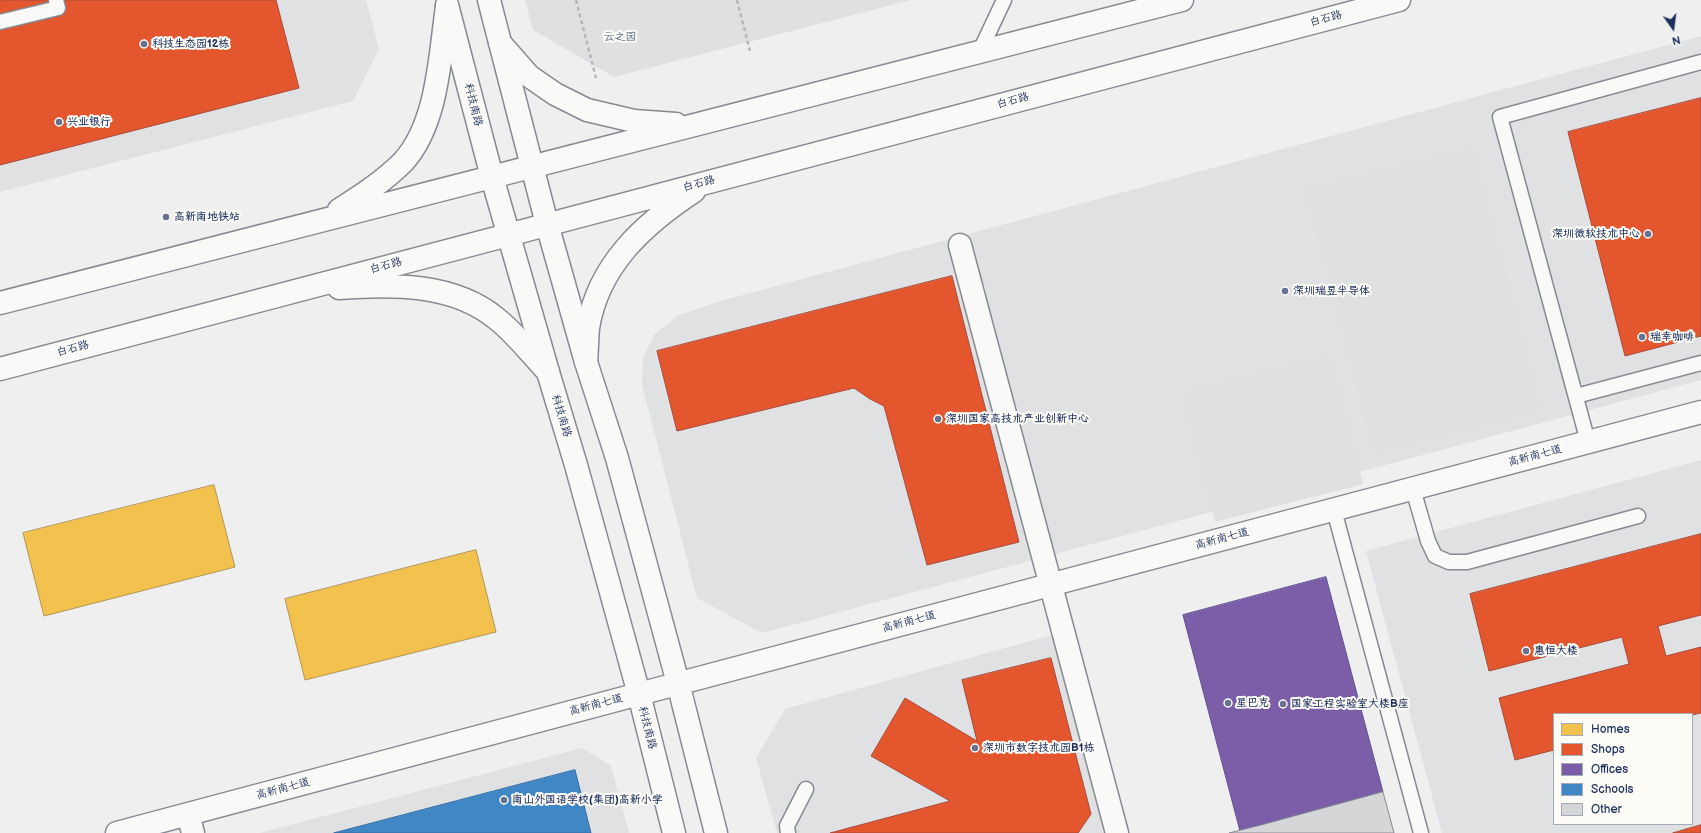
<!DOCTYPE html>
<meta charset="utf-8">
<style>
body{margin:0}
#map{position:relative;width:1701px;height:833px;overflow:hidden;background:#efefef;font-family:"Balsamiq Sans",sans-serif}
canvas{display:block}
.legend{position:absolute;left:1553px;top:713px;width:140px;height:112px;box-sizing:border-box;background:#fdfcf7;border:1px solid #a3aaba;margin:0;padding:5px 7px;list-style:none;font-size:12px;color:#1b2f5e}
.legend li{display:flex;align-items:center;gap:8px;height:20px}
.legend b{width:20px;border:1px solid #a3aaba}
.north{position:absolute;left:1653px;top:8px;width:40px;height:40px;-webkit-text-stroke:3px #fdfcf7;paint-order:stroke;rotate:166deg;font-size:11px;font-weight:700;line-height:16px;text-align:center;color:#1b2f5e}
.north::after{content:'';display:block;margin:auto;width:14px;height:18px;background:#1b2f5e;clip-path:polygon(50% 0,100% 100%,50% 72%,0 100%)}
</style>
<div id="map">
<canvas width="1701" height="833"></canvas>
<ul class="legend">
<li><b style="height:11px;background:#f2c14e"></b>Homes</li>
<li><b style="height:11px;background:#e4572e"></b>Shops</li>
<li><b style="height:11px;background:#7b5ea7"></b>Offices</li>
<li><b style="height:11px;background:#3f88c5"></b>Schools</li>
<li><b style="height:11px;background:#d5d6d8"></b>Other</li>
</ul>
<div class="north">N</div>
</div>
<script>
const g = document.querySelector('canvas').getContext('2d');
g.lineJoin = 'round';
function fillPath(path, color) { g.fillStyle = color; g.fill(path, 'evenodd'); }
function stroke(path, color, width, dash) { g.strokeStyle = color; g.lineWidth = width; g.lineCap = dash ? 'butt' : 'round'; g.setLineDash(dash || []); g.stroke(path); }
function write(font, color, halo, rows, align = 'center') {
  g.font = font + ' "Balsamiq Sans","LXGW WenKai TC",sans-serif'; g.lineWidth = 4; g.setLineDash([]); g.textBaseline = 'middle'; g.strokeStyle = halo; g.fillStyle = color; for (const [text, x, y, turn = 0] of rows) {
    g.save(); g.translate(x, y); g.rotate((+turn || 0) * Math.PI / 180); g.textAlign = isNaN(turn) ? turn : align; if (halo) g.strokeText(text, 0, 0); g.fillText(text, 0, 0); g.restore();
  }
}
fillPath(new Path2D(`
 M0 0H366L379 49 353 101 0 192Z
 M1701 36V380L762 633 697 598 642 385 643 358 654 335 677 316 717 302Z
 M1701 460V833H1442L1366 551ZM1554 714H1692V824H1554Z
 M1063 632 1117 833H777L756 758 785 709Z
 M582 748 611 766 629 833H260Z`), '#dfe1e2');
fillPath(new Path2D(`
 M525 0H911L614 77 533 30Z
 M1472 147 1541 410 1375 453 1306 190Z
 M1330 355 1363 484 1215 522 1182 393Z`), '#dee0e2');
const homes = new Path2D(`
 M214 485 235 567 44 616 23 533Z
 M476 550 496 632 305 680 285 599Z`);
fillPath(homes, '#f2c14e');
stroke(homes, '#b29553', 1);
const shops = new Path2D(`
 M0 0H276L299 88 0 165Z
 M1701 98V336L1625 356 1568 132Z
 M952 276 1019 542 927 565 884 406 870 399 854 388 677 431 657 351Z
 M1701 534V615L1658 626 1666 656 1701 647V713L1692 715 1554 714V750L1515 760 1499 698 1629 664 1622 637 1489 671 1470 594Z
 M1051 658 1091 814 1078 833H830L950 801 871 756 905 698 977 741 962 680Z
 M1701 825V833H1673Z`);
fillPath(shops, '#e4572e');
stroke(shops, '#a84b3c', 1);
const offices = new Path2D(`
 M1326 577 1383 792 1240 831 1183 615Z`);
fillPath(offices, '#7b5ea7');
stroke(offices, '#5e5091', 1);
const schools = new Path2D(`
 M575 770 591 833H334Z`);
fillPath(schools, '#3f88c5');
stroke(schools, '#346da6', 1);
const building = new Path2D(`
 M1383 792 1394 833H1229L1261 825Z`);
fillPath(building, '#d5d6d8');
stroke(building, '#868a93', 1);
const service = new Path2D(`
 M0 22 58 8 56 0
 M979 53 1004 0
 M1576 396 1701 363
 M1588 442 1500 117 1701 62
 M1413 489 1428 541 1435 556 1449 562H1467L1638 516
 M1334 510 1421 833
 M788 833 787 826 806 789`);
const minor = new Path2D(`
 M960 245 1117 833
 M188 814 193 833
 M117 833 639 694`);
const secondary = new Path2D(`
 M489 0 547 224 586 362 617 458 678 683 716 833
 M447 5 492 177 548 372 576 465 639 694 674 833
 M639 694 1701 412`);
const primary = new Path2D(`
 M500 43 529 76 555 94 587 110 634 121 676 124
 M339 210C361 196 384 181 403 162 438 124 440 55 447 6
 M339 288C392 284 454 283 497 319 515 333 532 355 548 372
 M0 303 1182 0
 M586 362C587 351 587 339 588 328 598 265 644 224 694 191
 M0 369 1399 0`);
stroke(service, '#868a93', 17);
stroke(minor, '#868a93', 25);
stroke(secondary, '#868a93', 25);
stroke(primary, '#868a93', 25);
stroke(new Path2D(`
 M576 0 596 78
 M737 0 750 51`), '#b4b7bc', 2.5, [4, 3]);
stroke(service, '#f9f9f8', 14);
stroke(minor, '#f9f9f8', 22);
stroke(secondary, '#f9f9f8', 22);
stroke(primary, '#f9f9f8', 22);
for (const [x, y, r, color] of [
 [144,44,4,"#657291"],
 [59,122,4,"#657291"],
 [166,217,4,"#657291"],
 [1648,234,4,"#657291"],
 [1285,291,4,"#657291"],
 [1642,337,4,"#657291"],
 [938,419,4,"#657291"],
 [1526,651,4,"#657291"],
 [1228,703,4,"#657291"],
 [1283,704,4,"#657291"],
 [975,748,4,"#657291"],
 [504,800,4,"#657291"]
]) { const dot = new Path2D(); dot.arc(x, y, r, 0, 2 * Math.PI); g.fillStyle = color; g.fill(dot); stroke(dot, '#fdfcf7', 1.5); }
write('11px', '#1b2f5e', '#fdfcf7', [
 ["白石路",1326,19,-15],
 ["白石路",1013,101,-15],
 ["科技南路",473,105,76],
 ["白石路",699,184,-15],
 ["白石路",386,266,-15],
 ["白石路",73,349,-15],
 ["科技南路",561,416,73],
 ["高新南七道",1535,456,-15],
 ["高新南七道",1222,539,-15],
 ["高新南七道",909,622,-15],
 ["高新南七道",596,705,-15],
 ["科技南路",647,728,76],
 ["高新南七道",283,789,-15]
]);
write('11px', '#48587c', '#fdfcf7', [
 ["云之园",620,37]
]);
write('bold 11px', '#1b2f5e', '#fdfcf7', [
 ["科技生态园12栋",152,44],
 ["兴业银行",67,122],
 ["高新南地铁站",174,217],
 ["深圳微软技术中心",1640,234,"right"],
 ["深圳瑞昱半导体",1293,291],
 ["瑞幸咖啡",1650,337],
 ["深圳国家高技术产业创新中心",946,419],
 ["惠恒大楼",1534,651],
 ["星巴克",1236,703],
 ["国家工程实验室大楼B座",1291,704],
 ["深圳市数字技术园B1栋",983,748],
 ["南山外国语学校(集团)高新小学",512,800]
], 'left');
</script>
